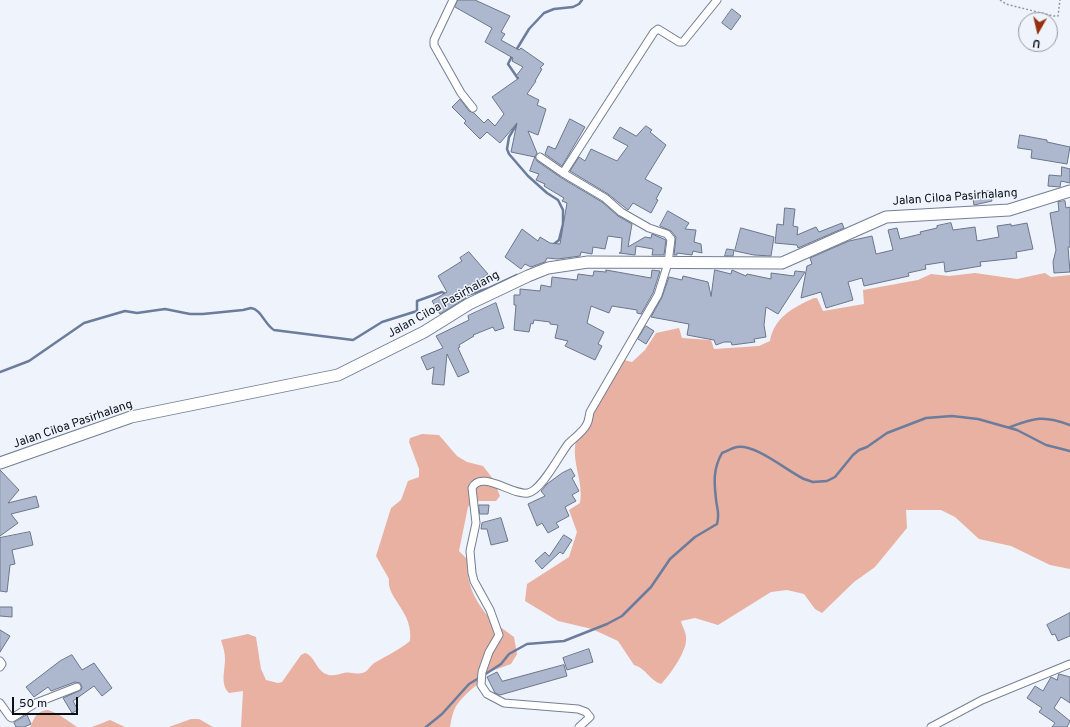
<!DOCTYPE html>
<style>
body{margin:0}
#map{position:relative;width:1070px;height:727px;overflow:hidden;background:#eef3fc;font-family:Overpass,sans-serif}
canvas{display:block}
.north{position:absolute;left:1018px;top:12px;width:40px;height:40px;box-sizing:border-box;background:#eef3fc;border:1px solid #9398a0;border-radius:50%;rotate:188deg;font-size:11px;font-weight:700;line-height:16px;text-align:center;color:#0b0f16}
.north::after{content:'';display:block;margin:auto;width:14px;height:18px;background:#983010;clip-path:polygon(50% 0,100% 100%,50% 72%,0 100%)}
.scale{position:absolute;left:12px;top:697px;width:66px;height:18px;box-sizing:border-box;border:2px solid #0b0f16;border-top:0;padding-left:5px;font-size:12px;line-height:14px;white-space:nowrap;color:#0b0f16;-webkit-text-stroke:3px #eef3fc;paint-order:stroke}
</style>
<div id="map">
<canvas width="1070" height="727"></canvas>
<div class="north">U</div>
<div class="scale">50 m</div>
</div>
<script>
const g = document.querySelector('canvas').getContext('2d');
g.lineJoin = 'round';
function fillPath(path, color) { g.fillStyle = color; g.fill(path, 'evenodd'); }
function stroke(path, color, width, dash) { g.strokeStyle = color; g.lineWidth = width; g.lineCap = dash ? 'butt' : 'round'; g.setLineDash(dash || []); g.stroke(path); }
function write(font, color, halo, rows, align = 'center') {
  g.font = font + ' Overpass,sans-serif'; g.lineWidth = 3; g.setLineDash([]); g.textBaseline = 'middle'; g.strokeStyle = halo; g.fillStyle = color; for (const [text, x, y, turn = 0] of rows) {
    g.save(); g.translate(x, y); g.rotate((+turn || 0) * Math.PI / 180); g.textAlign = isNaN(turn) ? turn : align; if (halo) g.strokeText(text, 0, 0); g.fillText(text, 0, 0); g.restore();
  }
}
fillPath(new Path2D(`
 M975 273 1017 279 1045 273 1051 277 1070 275V569L1050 565 1011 546 979 539 955 517 941 510H906L907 528 875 567 854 582 822 613 815 609 804 594 787 590 771 592 718 625 695 618 681 621C682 626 686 632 686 637 688 650 670 675 661 684 649 680 646 668 634 665L618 641 592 629 558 621 525 601 527 584 569 557 577 532 569 510 580 503C584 482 571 462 576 441L624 360 632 362 645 350 656 333 679 328 682 338 711 340 714 349 759 346 770 341C774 317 794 307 814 298H817L823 311 864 304 863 290 918 280 931 274 949 276Z
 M422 434 439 435 457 456 467 462 483 466 493 479 500 496 496 501H474L468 507 459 551 468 560C464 584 480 612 499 626 504 630 509 633 514 637L517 654 511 664 486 673 484 680C476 684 459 700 455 708 452 714 451 721 450 727H241L243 691 229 693C220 684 225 671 225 659 225 653 223 646 221 640L248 634 256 637 261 669 266 680 278 683 282 682 301 655 305 653C315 656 316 670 326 674 332 677 338 674 344 673 351 671 356 676 365 672 369 670 371 664 376 662 388 655 399 650 410 641 414 612 386 598 389 579L376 556 391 508 401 500 408 481 419 477V469L409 442 410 438Z
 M48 710 58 714 77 727H30C35 717 36 711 48 710Z
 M191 719H199L213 727H169Z
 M110 720 125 727H92Z`), '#e8b1a2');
stroke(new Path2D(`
 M515 52 529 29 544 13 554 9 573 7 579 4 582 0
 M512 56 508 64 519 80
 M518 122 509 137 507 149 509 154 528 176 547 193 558 200 563 210V224L559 240 554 244V246
 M468 295 489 288 517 275
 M0 372 29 361 84 323 125 311 137 313 165 309 190 314H203L243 310 251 308C261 309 265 325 274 330L353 340 382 322 417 311V301L442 292 446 294
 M1010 427C1035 418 1043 415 1070 425
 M484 675 501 664 509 654 527 644 564 641 607 624 622 616 651 587 670 559 695 537 717 524C720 513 717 510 716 499 714 482 713 469 722 453 727 451 732 448 737 447 756 444 787 471 804 479L813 482 827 481 835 477 853 455 859 450 867 447 887 433 926 418 952 416 978 419 1017 430 1046 445 1070 451
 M426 727 442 714 469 684 479 678`), '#6b7c9c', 2.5);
const building = new Path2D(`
 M458 0H475L510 16 501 32 505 34 501 40 519 50 521 48 544 64 540 68 542 69 535 81H536L527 94 539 100 537 105 546 109 538 135 528 131 537 153 535 157 511 152 517 123 500 143 487 132 480 139 464 123 466 121 452 107 460 99 469 111 474 113 484 123 488 119 495 126 504 114 492 97 519 78 516 76 523 67 512 61 513 58 485 42 492 28 455 7Z
 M732 9 741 16 731 30 722 23Z
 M570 119 585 127 562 166 545 154 548 146 555 149Z
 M646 126 652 130 650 132 666 145 645 179 662 188 656 199 658 200 651 213 633 203 628 210 608 194 570 171 579 157 585 161 591 149 617 161 628 146 613 138 620 127 636 136Z
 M1020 135 1047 140V142L1070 147 1067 164 1031 158 1032 150 1018 148Z
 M535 157 537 161 560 177 602 202 618 216 632 224 628 247 645 237 651 238 652 234 666 240 664 255H652L653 249 636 246 635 255 619 253 621 252 622 238 608 236 605 249 593 247 592 254 581 252 580 256 558 259 547 258 545 262 531 267 525 264 521 269 505 257 522 229 538 241 540 237 550 243 560 244 567 203 562 201 564 198 544 186 545 184 536 180 539 174 530 171Z
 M1062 167 1070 169V183L1061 181 1060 187 1048 186 1049 175 1061 176Z
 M990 191 992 201 974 205 972 194Z
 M1065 201 1066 208 1070 207V247H1068L1070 272 1054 273 1053 262 1056 250 1050 213 1059 211 1058 202Z
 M785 208 795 209 793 226 798 227 797 235 816 227 819 232 842 223 844 228 798 248 797 245 775 243 777 224 783 225Z
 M668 211 689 223 685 229 696 230 694 242 701 244 702 253 693 251 692 255 677 253V255H674L676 237 671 231 660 226Z
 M951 223 953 230 975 227 977 241 999 237 997 226 1011 224V226L1027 223 1033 249 1016 252 1017 258 980 262 981 266 945 272 944 262 925 265 926 269 908 273 909 276 864 286 862 278 848 282 853 300 826 308 821 292 801 298 807 266 812 264 810 258 849 241 872 236 876 254 893 250 888 230 897 228 900 239 921 234 920 232 937 228V226Z
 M741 228 774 237 771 256 754 255 735 251Z
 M727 249 734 250 733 256H725Z
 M469 252 488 274 462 292 466 298 440 314 432 301 447 292 438 276 462 261 460 258Z
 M606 270 651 278 652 270 660 271 653 293 641 314 637 313V310L612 306 609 313 591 306 587 323 604 332 598 344 602 346 595 360 565 346 568 341 555 338 558 325 550 324V322L534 320 533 324 531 323 529 332 514 330 516 305H514V295H520V289L540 291 541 285 551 287 552 277 577 280 578 274 593 276 594 271 606 272Z
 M715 270 731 274 732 270 746 276 747 274 771 279V273L794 276 795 271 805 272 778 314 766 307 764 325 766 337 754 339 755 342 732 345 731 342H724L716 345 714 340 687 335 689 324 651 317 662 297 669 277 682 280 683 276 708 282 711 296Z
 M496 303 504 328 495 331 493 327 473 335 474 336 459 345 460 347 458 348 469 372 458 377 447 354 444 385 432 384 434 367 427 370 421 357 443 348 436 336 469 320 468 316Z
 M646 326 654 331 646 344 638 339Z
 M571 469 575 476 572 478 579 491 572 495 576 501 565 507 569 516 556 523 559 527 548 533 542 523 537 526 528 504 545 496 541 491 547 484 562 473Z
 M0 470 19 490 8 503 36 496 39 507 11 514 18 523 0 536Z
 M479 505H489L488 514H480Z
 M501 518 508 541 491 545 487 529H481L482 523Z
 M30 532 33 545 12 550 15 564 10 565 7 592 0 591V538Z
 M564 535 572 540 563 554 560 552 542 569 535 561 545 552 549 556Z
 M0 607H12V617L0 616Z
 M1070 613V636L1058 641 1055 634 1052 635 1047 625Z
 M0 630 10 636 0 652Z
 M589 649 593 662 567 670 563 658Z
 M72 655 82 670 94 663 112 688 102 696 94 686 73 701 78 710 72 713 63 698 81 690 82 687 80 683 75 682 51 691 48 687 34 697 26 687 60 661Z
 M564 665 567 676 500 695 495 693 487 677 497 672 502 681Z
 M1059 674 1070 677V703L1061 697 1054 708 1070 721 1067 727H1052L1055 723 1039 712 1042 708 1027 698 1035 686 1043 691 1051 677 1057 680Z
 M27 715 31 724 24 727H16L14 723Z`);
fillPath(building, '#adb8cf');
stroke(building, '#6b768b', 1);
const street = new Path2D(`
 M453 0 434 40V45L461 93 473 108
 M540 157 563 173 605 198 621 212 649 228 667 234 671 239 668 263 658 295 590 412C589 416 589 420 587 424 583 432 574 438 568 444 559 456 541 491 528 493 513 496 481 469 472 488L476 523 470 551 472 573 474 581 490 610 499 635 489 652 482 672 481 685 487 694 504 703 578 709 586 712 590 717 579 727
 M563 173 654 32 658 29 679 42H683L717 0
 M0 661 2 664 0 667
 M0 703 10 717 12 718 36 703 77 687
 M931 727 982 700 1070 664`);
const primary = new Path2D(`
 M0 463 131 417 338 375 424 332 469 304 528 276 548 268 588 262 782 263 886 217 1009 210 1070 191`);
stroke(street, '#747f94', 9);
stroke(primary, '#747f94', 13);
stroke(new Path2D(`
 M1000 0 1006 4 1053 16H1058L1060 0`), '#92979f', 1.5, [2, 2]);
stroke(street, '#fff', 7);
stroke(primary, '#fff', 11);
write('12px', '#0b0f16', '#eef3fc', [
 ["Jalan Ciloa Pasirhalang",955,198,-4],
 ["Jalan Ciloa Pasirhalang",444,305,-29],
 ["Jalan Ciloa Pasirhalang",73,425,-19]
]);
</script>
